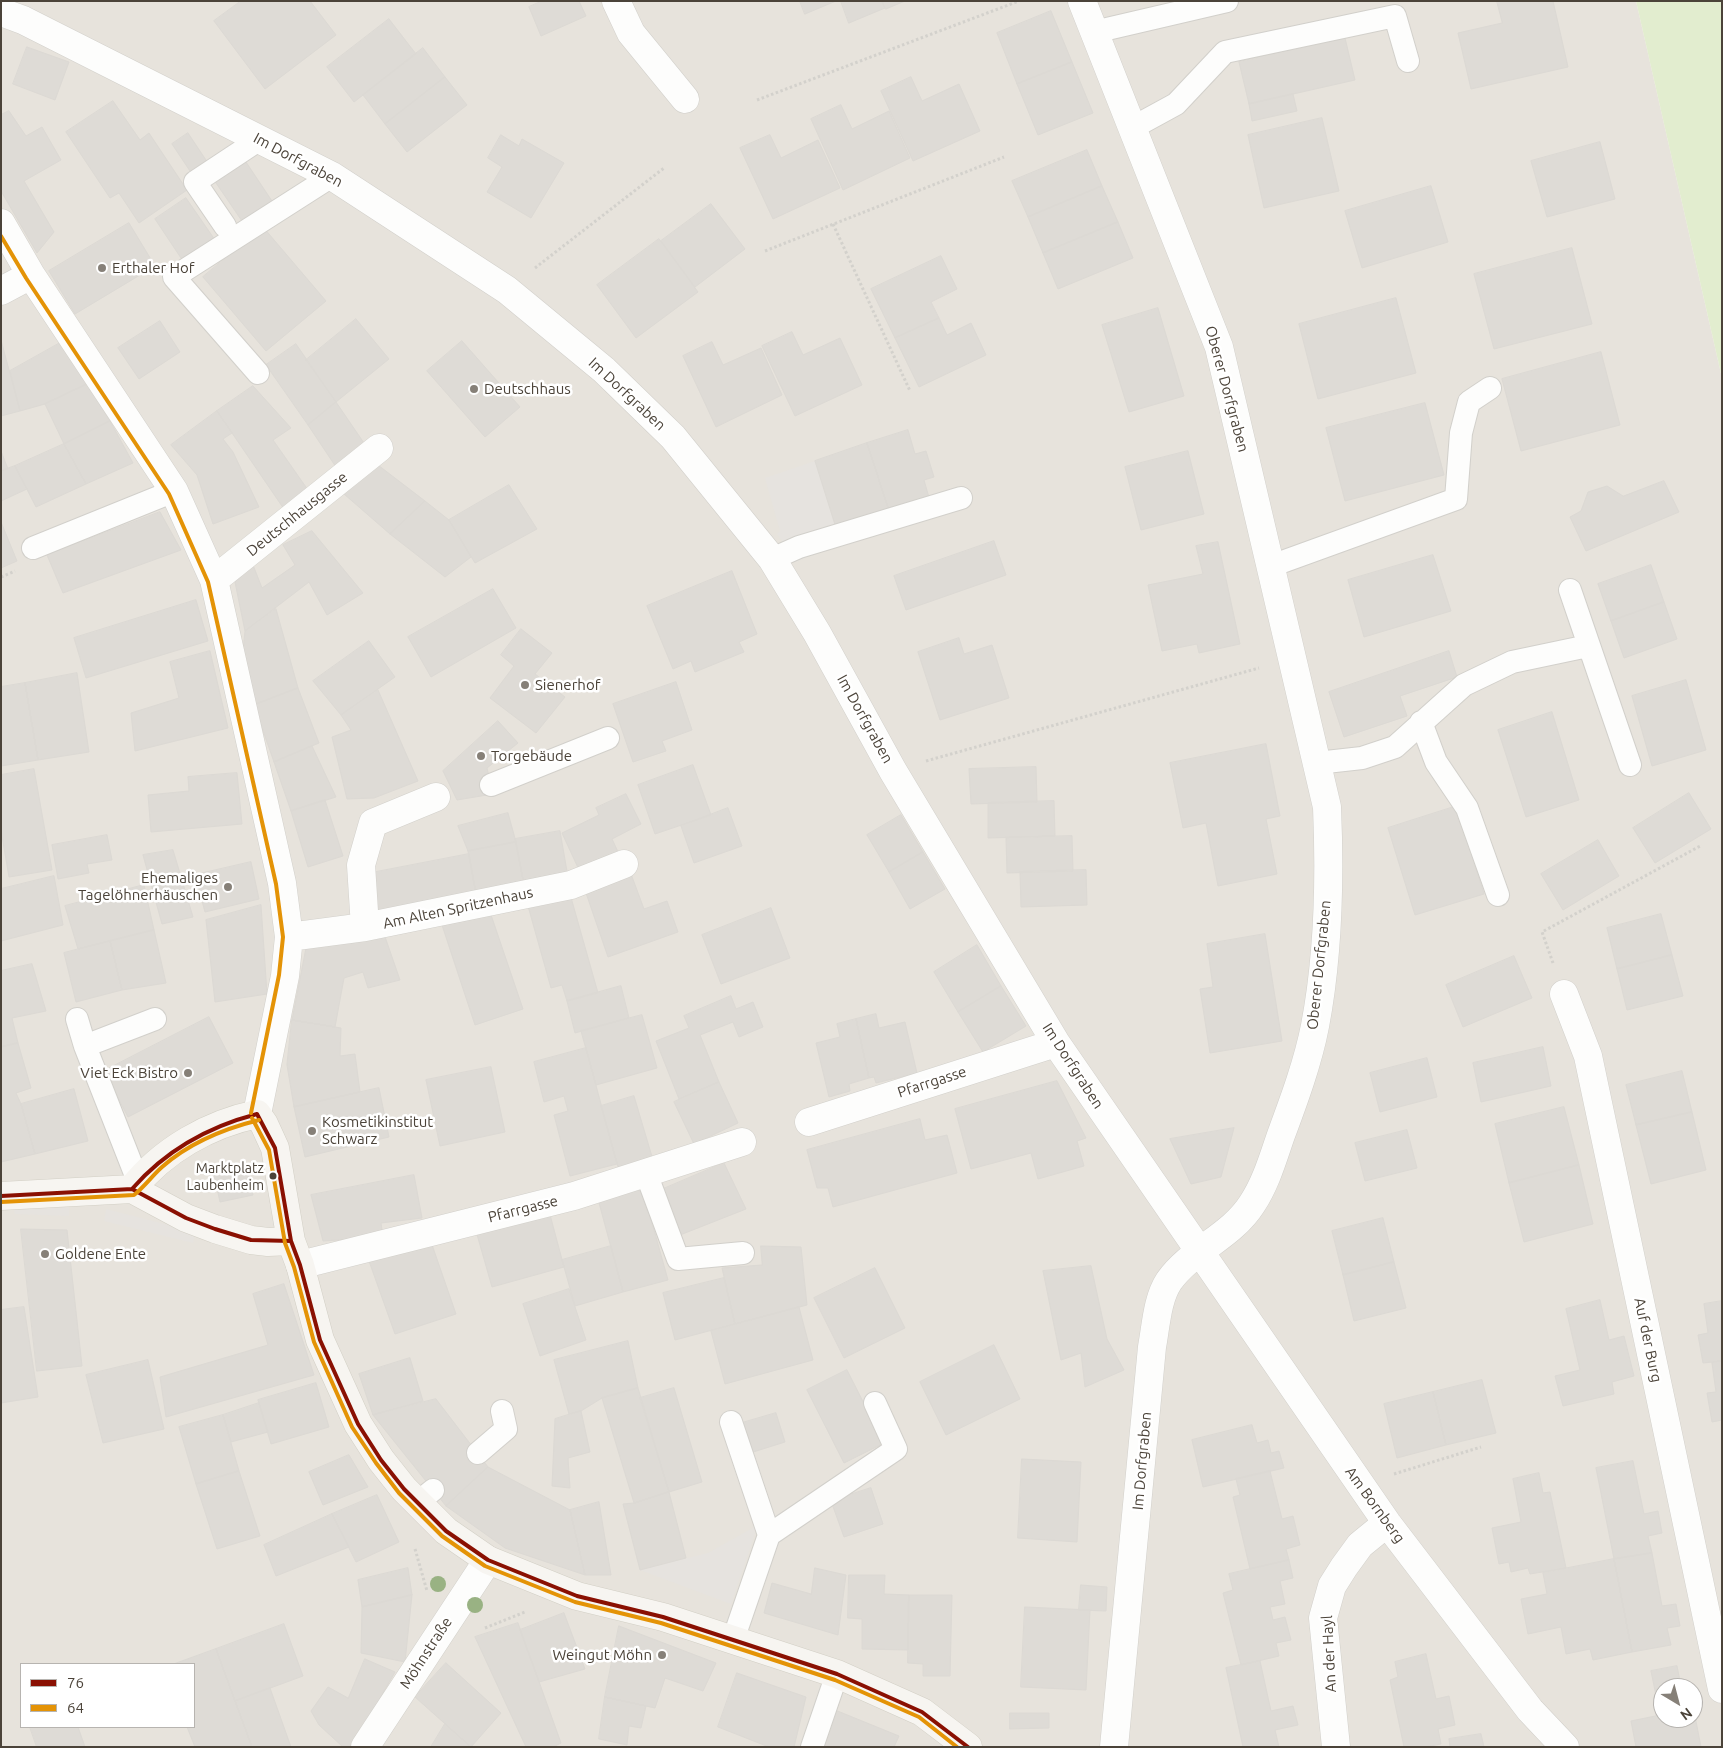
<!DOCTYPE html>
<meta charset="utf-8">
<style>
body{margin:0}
#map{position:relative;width:1723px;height:1748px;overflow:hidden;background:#f4f2ee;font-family:Ubuntu,sans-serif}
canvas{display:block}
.frame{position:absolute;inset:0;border:2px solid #4b4339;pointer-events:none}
.legend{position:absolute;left:20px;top:1663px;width:175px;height:65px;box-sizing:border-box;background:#fff;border:1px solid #b7b4b0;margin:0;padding:6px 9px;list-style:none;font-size:15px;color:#4b4339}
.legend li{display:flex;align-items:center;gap:10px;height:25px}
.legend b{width:25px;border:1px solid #b7b4b0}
.north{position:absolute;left:1653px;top:1678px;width:50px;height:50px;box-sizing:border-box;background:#fff;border:1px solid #b7b4b0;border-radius:50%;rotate:143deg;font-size:14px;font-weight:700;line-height:20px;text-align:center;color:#4b4339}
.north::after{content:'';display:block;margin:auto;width:18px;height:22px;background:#868078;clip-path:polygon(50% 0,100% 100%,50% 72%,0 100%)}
</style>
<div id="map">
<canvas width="1723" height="1748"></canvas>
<div class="frame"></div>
<ul class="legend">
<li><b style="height:6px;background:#8a1002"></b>76</li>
<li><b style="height:6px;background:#e49306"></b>64</li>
</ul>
<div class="north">N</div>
</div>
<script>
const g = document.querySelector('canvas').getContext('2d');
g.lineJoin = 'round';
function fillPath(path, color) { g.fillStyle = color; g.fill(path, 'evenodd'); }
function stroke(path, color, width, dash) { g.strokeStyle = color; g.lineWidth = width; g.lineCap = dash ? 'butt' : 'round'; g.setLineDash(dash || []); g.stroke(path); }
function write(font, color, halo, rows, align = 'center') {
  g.font = font + ' Ubuntu,sans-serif'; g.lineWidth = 5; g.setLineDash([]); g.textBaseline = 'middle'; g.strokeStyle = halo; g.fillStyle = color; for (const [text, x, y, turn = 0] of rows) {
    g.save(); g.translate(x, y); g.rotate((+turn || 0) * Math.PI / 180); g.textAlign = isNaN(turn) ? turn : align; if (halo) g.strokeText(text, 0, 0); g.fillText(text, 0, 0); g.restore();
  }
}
fillPath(new Path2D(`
 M1 1H1636L1722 378V1747H1ZM21 1664H194V1727H21ZM1663 1688H1693V1718H1663Z`), '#e7e3dc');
fillPath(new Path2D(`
 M1636 1H1722V378Z`), '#e2edcf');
fillPath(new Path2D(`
 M815 461 840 541 802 553 805 558 797 562 777 534 780 531 765 478Z
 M69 1204V1216L15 1214 13 1206Z
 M106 1209 196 1232 193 1243 104 1221Z
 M758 1525 731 1604 640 1570 708 1553Z`), '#e6e3df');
const building = new Path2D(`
 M241 1H310L336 35 265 89 214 21Z
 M542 1H579L586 16 541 36 529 7Z
 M800 1H836L805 14Z
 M841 1H882L885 8 849 23Z
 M882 1H905L886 9Z
 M1497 1H1553L1568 67 1471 89 1458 33 1502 23Z
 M1051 11 1072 62 1017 84 997 33Z
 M389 19 416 54 354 102 327 67Z
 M1345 38 1355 80 1249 104 1239 62Z
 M27 47 69 62 55 100 13 84Z
 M423 48 445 77 385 124 363 95Z
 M1072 62 1093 113 1038 135 1017 84Z
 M445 77 467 105 407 152 385 124Z
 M911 77 922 101 959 84 980 131 913 161 881 91Z
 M1293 94 1297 111 1252 121 1249 104Z
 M113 101 140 140 149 133 187 190 139 223 119 193 110 198 66 132Z
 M841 105 852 129 889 111 910 158 843 190 811 119Z
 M9 111 26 136 42 127 61 160 24 181 54 232 37 253 1 191V115Z
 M1322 118 1339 191 1264 208 1248 135Z
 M188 133 208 163 192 174 172 144Z
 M501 135 519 146 522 139 564 163 531 218 487 192 502 167 488 158Z
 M770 135 781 158 818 140 840 188 773 219 740 148Z
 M1600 142 1615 199 1547 217 1531 161Z
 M1087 150 1102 186 1028 217 1012 181Z
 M244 159 272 201 242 221 214 180Z
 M1102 186 1118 222 1043 253 1028 217Z
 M1431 186 1448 242 1362 268 1345 211Z
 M186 198 215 240 183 261 155 219Z
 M711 204 745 249 695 287 661 241Z
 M1118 222 1133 258 1058 289 1043 253Z
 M129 223 155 266 75 314 49 271Z
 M263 227 326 301 266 351 203 277Z
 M659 239 698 292 636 338 597 285Z
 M1572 248 1592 324 1494 349 1474 274Z
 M941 256 957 289 931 302 939 318 895 338 871 289Z
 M1396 298 1416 373 1318 399 1299 324Z
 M1158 308 1184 396 1129 412 1102 325Z
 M939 318 947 335 971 323 986 355 919 387 895 338Z
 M356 319 389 359 336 402 306 360Z
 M160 321 180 352 139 379 118 348Z
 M792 332 803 355 840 338 862 385 795 416 762 346Z
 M1 340 20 411 1 416Z
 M462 341 520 407 485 437 427 371Z
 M712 342 723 365 761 348 782 395 716 427 683 356Z
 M60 343 87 384 45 404 20 411 10 371Z
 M296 344 336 402 308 425 266 365Z
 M1601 352 1620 425 1521 451 1502 379Z
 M87 384 110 421 64 444 45 404Z
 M253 386 291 428 273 440 308 490 284 509 217 411Z
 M336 402 366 446 336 467 308 425Z
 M1425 403 1444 475 1345 501 1326 428Z
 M217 411 232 433 223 439 233 452 259 507 213 524 197 475 171 445Z
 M110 421 133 463 86 484 64 444Z
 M908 430 915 454 926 451 934 477 924 480 930 501 890 514 867 443Z
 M867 443 890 514 837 531 815 461Z
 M64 444 86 484 36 507 15 466Z
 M1 451 8 469 1 471Z
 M1188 451 1204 514 1141 530 1125 467Z
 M374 462 425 501 390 534 344 494Z
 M15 466 27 489 1 501V471Z
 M1664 481 1679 512 1586 551 1570 517 1581 511 1588 492 1607 486 1623 496Z
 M509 485 537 529 475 563 449 520Z
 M425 501 449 520 471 557 445 577 390 534Z
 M160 512 181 550 63 593 47 555Z
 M1 522 17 561 1 568Z
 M312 531 363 593 327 615 309 582 245 631 235 582 253 565 262 588 295 565 283 545Z
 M994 541 1006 575 906 610 894 576Z
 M1218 542 1240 644 1199 653 1197 644 1162 651 1148 585 1203 574 1196 546Z
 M1433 555 1451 611 1364 637 1348 580Z
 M1651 565 1664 602 1611 621 1598 584Z
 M732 571 757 634 739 642 744 652 695 672 691 661 673 669 647 606Z
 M493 589 516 628 431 677 408 637Z
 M196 600 208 641 86 678 74 638Z
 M1664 602 1677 639 1624 658 1611 621Z
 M276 609 298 688 254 705 243 651 245 631Z
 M521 629 552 653 535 674 565 697 536 733 490 698 514 666 501 655Z
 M959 638 964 654 992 645 1009 698 940 720 918 652Z
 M369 641 395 677 341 715 313 681Z
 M210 651 228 728 135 751 131 713 179 698 170 662Z
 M1449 651 1457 677 1400 696 1407 716 1344 737 1329 692Z
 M77 673 89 752 38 760 25 683Z
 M1686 680 1706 750 1652 766 1632 696Z
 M676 682 692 730 662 741 666 751 633 762 613 704Z
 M25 683 38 760 1 766V687Z
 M298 688 319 743 274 762 254 705Z
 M378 690 418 781 374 798 347 799 332 737 351 730 341 715Z
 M1552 712 1579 800 1526 817 1498 730Z
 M498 721 518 743 487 768 493 794 457 800 443 771Z
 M1266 744 1280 816 1266 819 1277 874 1218 886 1206 823 1183 828 1170 763Z
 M312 746 336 797 291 811 274 762Z
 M693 765 711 815 655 834 638 785Z
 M1036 767 1037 802 971 804 969 769Z
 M34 769 52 870 9 877 1 830V775Z
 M237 773 242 824 151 832 148 795 189 791 188 777Z
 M1689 793 1711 829 1655 863 1633 828Z
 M626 794 641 824 612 839 619 854 580 872 562 833 599 815 596 808Z
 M325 800 343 856 308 867 291 811Z
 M1054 801 1055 836 988 838V803Z
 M1457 806 1484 894 1415 915 1388 828Z
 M728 808 742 846 694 863 681 826Z
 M508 813 516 842 468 851 458 826Z
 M901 815 923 852 889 872 867 835Z
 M560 831 568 877 524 885 515 839Z
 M107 835 112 860 87 864 89 873 58 879 52 845Z
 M1072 836 1073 871 1007 873 1006 838Z
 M1598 840 1619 876 1563 910 1541 874Z
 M516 842 524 885 476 894 468 851Z
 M173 850 193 917 162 924 143 855Z
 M923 852 945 889 910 909 889 872Z
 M469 854 476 894 378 912 371 873Z
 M251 862 259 899 205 912 195 875Z
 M1086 870 1087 905 1021 907 1020 872Z
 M631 874 644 909 667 901 678 932 608 957 585 890Z
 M54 876 63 925 1 941V889Z
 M144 885 154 930 78 949 65 906Z
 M570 894 598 993 567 1001 562 985 551 988 528 906Z
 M261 905 267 994 215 1002 206 920Z
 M488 906 523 1009 475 1025 441 922Z
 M771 908 790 958 721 984 702 935Z
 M1661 914 1672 955 1617 969 1607 928Z
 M154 930 166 983 122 990 110 941Z
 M383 931 400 980 368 988 363 972 344 978 335 1027 292 1020 306 948Z
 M1265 934 1282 1041 1210 1053 1200 989 1213 987 1207 944Z
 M110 941 122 990 76 1002 64 953Z
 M977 945 1001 986 958 1012 934 972Z
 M1672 955 1683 996 1627 1010 1617 969Z
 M1514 956 1532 998 1463 1027 1446 985Z
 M32 964 46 1011 12 1018 18 1043 1 1047V971Z
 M621 986 629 1018 575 1033 567 1001Z
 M1001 986 1026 1026 983 1052 958 1012Z
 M731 996 736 1009 753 1002 763 1027 739 1037 733 1022 700 1035 719 1082 679 1099 656 1041 689 1028 684 1016Z
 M876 1014 879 1028 905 1022 917 1073 876 1083 874 1077 869 1078 856 1019Z
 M642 1015 657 1068 596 1085 581 1031Z
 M209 1017 233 1063 128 1117 104 1071Z
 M856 1019 869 1078 849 1084 850 1091 829 1097 816 1043 840 1037 837 1024Z
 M292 1020 341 1028 340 1056 355 1054 360 1092 294 1107 287 1065Z
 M18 1043 31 1088 16 1093 21 1104 35 1154 1 1162V1047Z
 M1543 1047 1551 1086 1481 1102 1473 1063Z
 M586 1048 617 1164 570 1176 554 1115 568 1111 564 1096 544 1102 534 1062Z
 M1427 1058 1437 1097 1380 1112 1370 1073Z
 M491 1067 505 1132 440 1146 426 1080Z
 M1682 1071 1692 1112 1636 1125 1626 1085Z
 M1057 1081 1086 1138 1077 1141 1084 1166 1038 1179 1031 1153 971 1169 955 1109Z
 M719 1082 738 1123 694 1144 674 1102Z
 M379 1088 389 1137 305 1157 294 1107Z
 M74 1089 88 1141 35 1154 21 1104Z
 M634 1096 653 1160 620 1174 601 1106Z
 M1564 1107 1579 1165 1509 1183 1495 1124Z
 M1692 1112 1706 1170 1651 1184 1636 1125Z
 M920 1119 925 1140 947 1135 957 1173 833 1207 828 1188H817L807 1150Z
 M1234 1128 1221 1177 1191 1184 1170 1139Z
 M1407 1130 1417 1168 1365 1181 1355 1143Z
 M246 1163 253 1195 220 1202 213 1170Z
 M724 1163 746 1209 680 1235 661 1190Z
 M1579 1165 1593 1224 1524 1242 1509 1183Z
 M414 1175 422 1218 381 1223 383 1237 323 1241 311 1195Z
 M642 1187 668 1280 623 1292 598 1199Z
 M549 1211 564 1267 492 1287 476 1231Z
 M1383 1218 1394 1262 1343 1275 1332 1231Z
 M21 1229 67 1230 82 1366 37 1371Z
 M430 1239 456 1314 395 1334 369 1261Z
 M611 1246 623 1292 575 1306 562 1260Z
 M761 1246 801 1247 807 1305 735 1324 722 1268 762 1265Z
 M1394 1262 1406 1308 1354 1321 1343 1275Z
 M1091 1266 1107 1339 1124 1370 1085 1387 1081 1353 1061 1360 1043 1271Z
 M875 1268 905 1328 844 1358 814 1298Z
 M724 1278 735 1324 675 1340 663 1293Z
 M284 1284 314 1375 166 1417 160 1377 268 1345 253 1294Z
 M569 1289 586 1340 540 1356 523 1304Z
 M1600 1300 1609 1340 1624 1336 1634 1376 1612 1382 1614 1394 1563 1406 1555 1376 1580 1370 1566 1309Z
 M1722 1301V1361L1703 1363 1698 1335 1708 1333 1704 1304Z
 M24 1307 38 1397 1 1403V1310Z
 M799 1307 813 1360 725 1384 711 1331Z
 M628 1341 638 1388 602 1398 581 1411 569 1414 554 1360Z
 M994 1345 1020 1399 946 1435 920 1382Z
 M410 1358 423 1401 373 1415 359 1374Z
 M148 1360 164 1429 103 1443 86 1375Z
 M1722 1361V1420L1712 1422 1707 1393 1716 1392 1712 1363Z
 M847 1370 884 1443 844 1463 807 1390Z
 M1482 1380 1496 1433 1446 1445 1433 1392Z
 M316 1383 329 1427 271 1444 258 1400Z
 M638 1388 669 1492 634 1503 602 1398Z
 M674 1388 702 1482 669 1492 640 1398Z
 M1433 1392 1446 1445 1397 1458 1384 1404Z
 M436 1399 488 1467 446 1506 373 1415Z
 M259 1403 268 1432 231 1442 223 1415Z
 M581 1411 590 1452 568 1458 570 1488 552 1486 555 1419Z
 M776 1413 785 1442 750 1453 742 1423Z
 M223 1415 239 1471 196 1484 179 1427Z
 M1252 1425 1257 1443 1268 1440 1271 1453 1279 1451 1284 1468 1203 1487 1192 1440Z
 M349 1455 368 1487 323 1505 309 1472Z
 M1022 1459 1081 1462 1077 1542 1018 1538Z
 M1633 1461 1644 1514 1658 1511 1662 1533 1648 1536 1652 1553 1614 1559 1596 1468Z
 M488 1467 570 1510 585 1575 505 1548 446 1506Z
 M239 1471 260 1536 217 1549 196 1484Z
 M1270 1471 1282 1519 1293 1516 1300 1545 1286 1549 1289 1560 1250 1569 1233 1497 1240 1495 1236 1479Z
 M1539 1473 1543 1493 1550 1492 1566 1568 1530 1574 1528 1568 1511 1572 1509 1562 1499 1564 1492 1528 1521 1522 1513 1479Z
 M871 1488 883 1524 844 1537 831 1501Z
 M669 1492 686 1558 640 1570 623 1504 634 1503Z
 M377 1495 399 1542 356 1562 332 1514Z
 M599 1502 611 1575H585L570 1510Z
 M332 1514 349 1547 276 1576 264 1545Z
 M1652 1553 1662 1606 1676 1604 1680 1626 1667 1628 1671 1645 1632 1652 1614 1559Z
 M1614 1559 1632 1652 1593 1660 1590 1649 1566 1654 1561 1627 1528 1634 1521 1599 1547 1594 1543 1573Z
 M1289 1560 1293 1578 1280 1581 1285 1604 1270 1607 1273 1620 1285 1617 1291 1640 1276 1643 1279 1656 1241 1665 1223 1593 1233 1590 1229 1574Z
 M408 1568 412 1595 362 1607 358 1580Z
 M815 1568 846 1575 838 1635 764 1613 772 1583 811 1594Z
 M849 1575H885L884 1594 909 1595 908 1650 862 1649V1619L848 1618Z
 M1081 1585 1107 1587 1106 1611 1079 1610Z
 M412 1595 405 1662 361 1653 362 1607Z
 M909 1595H952L950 1676H923V1664L908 1663Z
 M1025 1607 1090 1610 1086 1690 1021 1687Z
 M564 1613 585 1669 539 1682 520 1630Z
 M518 1623 561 1743 553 1747H526L475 1637Z
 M284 1624 303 1676 235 1701 216 1649Z
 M619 1626 716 1663 703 1691 665 1678 655 1708 605 1697Z
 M216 1649 235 1701 252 1747H195L187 1727H194V1664H174Z
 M1426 1654 1436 1699 1449 1696 1455 1725 1438 1729 1441 1744 1425 1747H1404L1390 1680 1398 1677 1395 1662Z
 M365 1659 395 1672 352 1747H343L319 1725 311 1711 328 1687 348 1698Z
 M1260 1661 1271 1711 1293 1706 1298 1725 1275 1730 1279 1747H1243L1226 1668Z
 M446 1663 501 1713 471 1747 415 1697Z
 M1677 1666 1681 1686 1689 1684V1688H1663V1718H1693V1706L1701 1747H1636L1631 1721 1660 1715 1651 1671Z
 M737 1673 806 1697 794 1747H769L718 1727Z
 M270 1688 291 1747H252L235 1701Z
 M605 1697 646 1706 641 1728 629 1726 627 1745 599 1739Z
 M835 1710 899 1736 894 1747H820Z
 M1010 1713H1049V1728L1010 1729Z
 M445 1724 471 1747H431Z
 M30 1727H78L85 1747H37Z
 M1481 1734 1484 1747H1450L1449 1739Z`);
fillPath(building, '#dedbd6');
stroke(building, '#dcd9d4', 1);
const lane = new Path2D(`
 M1094 32 1227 1
 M1132 128 1176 104 1225 52 1395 16 1408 61
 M225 226 195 182 260 139
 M258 373 174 277 332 176
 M33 548 174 491
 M772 559 799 547 961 498
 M1271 566 1456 499 1461 433 1469 402 1490 388
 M1570 590 1630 765
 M1421 722 1436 762 1467 808 1498 895
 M1317 763 1362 758 1395 747 1464 685 1512 662 1588 646
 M491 785 608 738
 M77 1019 85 1046
 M646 1173 678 1259 743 1253
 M138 1181 85 1046 155 1019
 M731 1422 769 1535 733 1640
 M478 1453 506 1429 502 1411
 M417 1503 433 1490
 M769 1535 896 1449 875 1403
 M812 1747 837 1674`);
const street = new Path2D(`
 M616 1 631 33 685 99
 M1082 1 1219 347 1327 807C1330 877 1328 958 1315 1026 1308 1062 1294 1100 1281 1135 1273 1158 1266 1183 1252 1204 1231 1237 1191 1250 1169 1281 1157 1299 1156 1326 1152 1347L1114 1747
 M1 12 23 20 332 176 507 290 604 370 673 437 772 559 817 633 893 771 1056 1043 1387 1523 1530 1710 1565 1747
 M1 223 31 275 174 491 214 580 282 883 289 937 285 976 257 1114
 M1 291 31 275
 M214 580 379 448
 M365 927 361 865 373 823 436 797
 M289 937 365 927 571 885 624 864
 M1564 994 1588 1056 1722 1689
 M809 1122 1056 1043
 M300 1265 574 1196 742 1142
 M365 1747 488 1560
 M1336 1747 1323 1618 1332 1586 1344 1567 1360 1545 1387 1523`);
const secondary = new Path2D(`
 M132 1189C163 1150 209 1124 257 1114L264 1124 275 1148 291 1241 300 1265 320 1340 358 1424 381 1460 404 1489 446 1531 488 1560 577 1596 663 1617 837 1674 922 1712 968 1747
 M1 1196 132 1189 186 1218 215 1229 251 1240 268 1242 291 1241`);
stroke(lane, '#d2d0cb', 24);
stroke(street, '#d2d0cb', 29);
stroke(secondary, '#d2cfc5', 29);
stroke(new Path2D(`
 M757 100 1019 1
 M833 224 910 391
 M765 251 1004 157
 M535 268 664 168
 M1 577 15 571
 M926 761 1259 668
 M1553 963 1542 932 1702 845
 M1394 1474 1481 1447
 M415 1549 427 1591
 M485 1628 525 1612`), '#d3d1cc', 3, [2.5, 2.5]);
stroke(lane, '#fdfdfc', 22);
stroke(street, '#fdfdfc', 28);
stroke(secondary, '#f7f5f1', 28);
stroke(new Path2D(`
 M257 1114 275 1148 291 1241 300 1265 320 1340 358 1424 381 1460 404 1489 446 1531 488 1560 577 1596 663 1617 837 1674 922 1712 968 1747
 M132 1189C166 1150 207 1127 257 1114
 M1 1196 132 1189 186 1218 215 1229 251 1240 291 1241`), '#8a1002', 4);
stroke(new Path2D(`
 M1 236 26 278 169 494 208 582 276 884 283 937 279 975 251 1113
 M252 1118 269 1150 285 1243 294 1267 314 1342 352 1427 376 1463 399 1493 442 1536 485 1566 575 1602 661 1623 835 1680 919 1717 957 1747
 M1 1202 134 1195C144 1187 152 1176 162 1167 189 1143 223 1129 259 1120`), '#e49306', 4);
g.fillStyle = '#99b283';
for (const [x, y] of [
 [438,1584],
 [475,1605]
]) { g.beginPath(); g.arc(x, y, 8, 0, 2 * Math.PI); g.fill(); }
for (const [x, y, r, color] of [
 [102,268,5,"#868078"],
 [474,389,5,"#868078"],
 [525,685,5,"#868078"],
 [481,756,5,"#868078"],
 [228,887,5,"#868078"],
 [188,1073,5,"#868078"],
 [312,1131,5,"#868078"],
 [273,1176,4.5,"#4b4339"],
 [45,1254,5,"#868078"],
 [662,1655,5,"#868078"]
]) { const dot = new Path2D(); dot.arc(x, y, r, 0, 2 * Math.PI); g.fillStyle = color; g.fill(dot); stroke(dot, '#fff', 2); }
write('14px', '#4b4339', '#fff', [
 ["Marktplatz",264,1168],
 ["Laubenheim",264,1185]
], 'right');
write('15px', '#4b4339', '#fff', [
 ["Im Dorfgraben",298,160,28],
 ["Oberer Dorfgraben",1227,389,75],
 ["Im Dorfgraben",627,394,43],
 ["Deutschhausgasse",297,514,-39],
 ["Im Dorfgraben",865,719,61],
 ["Am Alten Spritzenhaus",458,908,-12],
 ["Oberer Dorfgraben",1319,965,-84],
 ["Im Dorfgraben",1073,1066,57],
 ["Pfarrgasse",932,1082,-18],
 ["Pfarrgasse",523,1209,-14],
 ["Auf der Burg",1648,1340,78],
 ["Im Dorfgraben",1142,1461,-85],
 ["Am Bornberg",1375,1505,54],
 ["Möhnstraße",426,1653,-57],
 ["An der Hayl",1329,1654,-93]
]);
write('15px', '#4b4339', '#fff', [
 ["Erthaler Hof",112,268],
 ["Deutschhaus",484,389],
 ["Sienerhof",535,685],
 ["Torgebäude",491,756],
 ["Ehemaliges",218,878,"right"],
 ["Tagelöhnerhäuschen",218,895,"right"],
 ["Viet Eck Bistro",178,1073,"right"],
 ["Kosmetikinstitut",322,1122],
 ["Schwarz",322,1139],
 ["Goldene Ente",55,1254],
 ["Weingut Möhn",652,1655,"right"]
], 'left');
</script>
